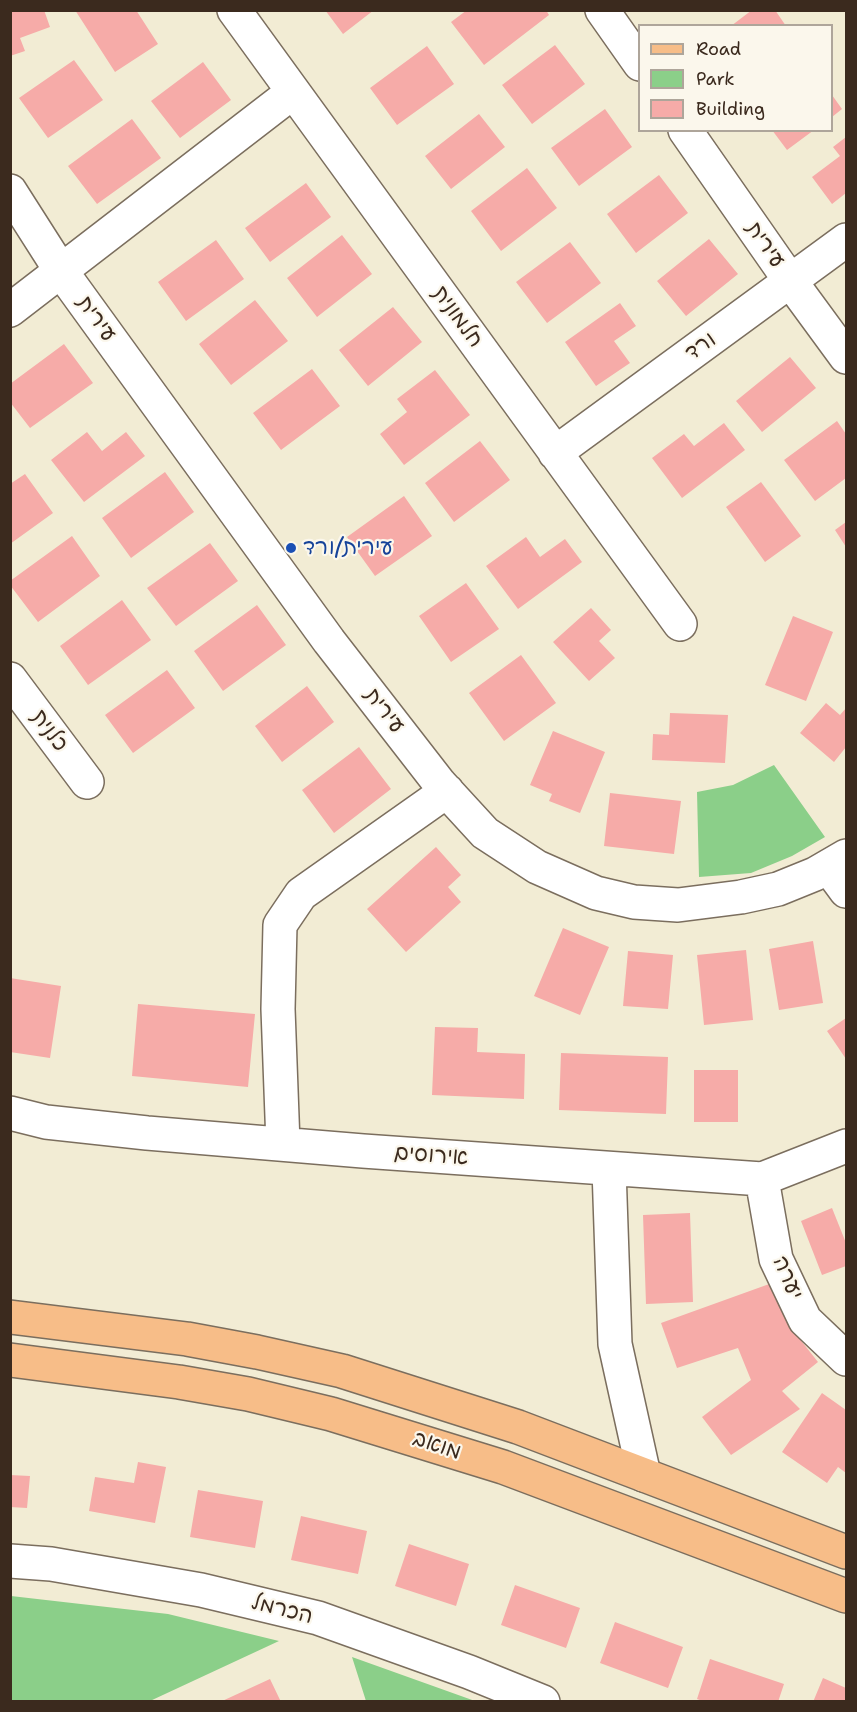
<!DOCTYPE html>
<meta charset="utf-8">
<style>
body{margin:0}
#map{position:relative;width:857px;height:1712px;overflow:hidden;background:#f2ecd4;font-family:"Shantell Sans",sans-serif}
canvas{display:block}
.frame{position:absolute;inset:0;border:12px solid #3b2a1e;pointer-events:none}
.legend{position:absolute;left:638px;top:24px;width:195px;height:108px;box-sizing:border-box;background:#fbf7ec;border:2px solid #aea59a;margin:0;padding:8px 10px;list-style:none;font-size:18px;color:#3b2a1e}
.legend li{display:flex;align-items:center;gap:12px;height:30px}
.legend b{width:30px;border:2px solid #aea59a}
</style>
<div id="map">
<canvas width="857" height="1712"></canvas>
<div class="frame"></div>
<ul class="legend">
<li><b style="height:8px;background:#f7bd88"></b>Road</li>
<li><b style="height:16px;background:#8bcf89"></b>Park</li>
<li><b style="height:16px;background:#f6aba8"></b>Building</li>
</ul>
</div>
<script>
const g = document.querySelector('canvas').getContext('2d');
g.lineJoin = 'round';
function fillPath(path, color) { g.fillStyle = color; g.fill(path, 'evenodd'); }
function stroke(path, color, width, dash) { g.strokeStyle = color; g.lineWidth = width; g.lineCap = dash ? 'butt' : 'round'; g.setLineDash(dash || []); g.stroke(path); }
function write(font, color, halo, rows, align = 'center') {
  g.font = font + ' "Shantell Sans","Playpen Sans Hebrew",sans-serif'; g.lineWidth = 4.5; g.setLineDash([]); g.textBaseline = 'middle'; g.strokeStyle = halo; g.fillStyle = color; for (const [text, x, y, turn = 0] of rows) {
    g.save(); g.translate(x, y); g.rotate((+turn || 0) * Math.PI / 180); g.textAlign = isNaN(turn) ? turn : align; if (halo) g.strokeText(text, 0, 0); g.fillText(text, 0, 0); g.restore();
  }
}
fillPath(new Path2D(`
 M774 765 825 837 792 856 751 873 699 877 697 792 733 785Z
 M11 1596 168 1614 279 1641 150 1701H11Z
 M352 1657 475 1701H366Z`), '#8bcf89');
fillPath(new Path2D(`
 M10 10H44L50 27 20 38 25 51 10 56Z
 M75 10H136L158 44 115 72Z
 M325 10H374L343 34Z
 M467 10H546L549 15 484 65 451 22Z
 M752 10H775L786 26H731Z
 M555 45 585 84 532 124 502 85Z
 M427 46 454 84 397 125 370 88Z
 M74 60 103 100 48 138 19 98Z
 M203 62 231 100 180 138 151 101Z
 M832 95 842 109 832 117Z
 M605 109 632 147 579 186 551 148Z
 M479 114 505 147 451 189 425 156Z
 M132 119 161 158 97 204 68 166Z
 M772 130H814L787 150Z
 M846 137V193L832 204 812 177 840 156 833 147Z
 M527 168 557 208 501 251 471 211Z
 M659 175 688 213 636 253 607 214Z
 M306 183 331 217 270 262 245 228Z
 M342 235 372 274 317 317 287 278Z
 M709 239 738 274 686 316 657 281Z
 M216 240 244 279 186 321 158 282Z
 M570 242 601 283 547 323 516 282Z
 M255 300 288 341 231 385 199 344Z
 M620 303 636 326 614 341 630 363 596 386 565 342Z
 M393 307 422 342 368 386 339 350Z
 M64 344 93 383 30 428 10 402V384Z
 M790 357 816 388 762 432 736 401Z
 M312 369 340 406 281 450 253 413Z
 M435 370 470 415 404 465 380 434 407 412 397 399Z
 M837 421 846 434V478L815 501 784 460Z
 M724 423 745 450 682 498 652 458 684 434 694 446Z
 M87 432 102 451 126 432 145 456 84 502 51 460Z
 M480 441 510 480 454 522 425 483Z
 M165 472 194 512 131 558 102 518Z
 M25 474 53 513 10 544V484Z
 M761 482 801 536 765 562 726 507Z
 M404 496 432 536 375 576 347 537Z
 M846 522V547L835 530Z
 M72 536 100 576 38 622 10 585V581Z
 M526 537 540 557 565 539 582 562 518 609 486 566Z
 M210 543 238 581 176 626 147 588Z
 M466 583 499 629 451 662 419 616Z
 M122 600 151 640 88 685 60 646Z
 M257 605 286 645 223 691 194 651Z
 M591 608 611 630 599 641 615 658 589 681 553 642Z
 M793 616 833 632 806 701 765 685Z
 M521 655 556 703 504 741 469 693Z
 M167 670 195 708 133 753 105 715Z
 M307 686 334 722 282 762 255 726Z
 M826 703 840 715 846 708V747L834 762 800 733Z
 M670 713 728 715 725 763 652 760 653 734 669 735Z
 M553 731 605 752 580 813 549 801 552 794 530 785Z
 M359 747 391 789 334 833 302 790Z
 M610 793 681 801 674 854 604 846Z
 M436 847 461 875 448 887 461 902 406 952 367 909Z
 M563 928 609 947 580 1015 534 996Z
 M813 941 823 1003 779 1010 769 949Z
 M746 950 753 1020 704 1025 697 955Z
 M628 951 673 955 668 1009 623 1006Z
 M10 978 61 986 50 1058 10 1052Z
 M138 1004 255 1014 248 1087 132 1076Z
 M846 1018V1059L827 1031Z
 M435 1027 478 1028 477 1052 525 1054 524 1099 432 1095Z
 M561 1053 668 1057 666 1114 559 1110Z
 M694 1070H738V1122H694Z
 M832 1208 846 1243V1266L822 1275 801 1221Z
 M690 1213 693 1302 646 1304 643 1215Z
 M772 1283 791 1328 818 1362 782 1391 800 1409 731 1455 702 1417 751 1380 738 1348 677 1368 661 1323Z
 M822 1393 846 1410V1473L838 1467 827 1483 782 1452Z
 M138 1462 166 1467 155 1523 89 1511 95 1477 134 1483Z
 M10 1475 30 1476 27 1508 10 1507Z
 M198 1490 263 1501 255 1548 190 1537Z
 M301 1516 367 1531 358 1574 291 1560Z
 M409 1544 469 1564 456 1606 395 1586Z
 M515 1585 580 1608 566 1648 501 1625Z
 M615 1622 683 1647 668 1688 600 1663Z
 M710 1659 784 1684 778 1702H705L697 1699Z
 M823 1678 846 1688V1702H813Z
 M270 1679 281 1702H220Z`), '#f6aba8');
const minor = new Path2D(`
 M234 10 680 624
 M602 10 640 64
 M685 130 791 282 846 357
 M10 191 61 271 329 641 440 784 485 833 537 867 596 893 634 902 678 905 741 897 778 889 815 874 846 856
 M10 310 293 92
 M555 453 846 240
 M10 679 87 782
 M829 868 846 891
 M10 1113 46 1122 147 1133 363 1151 762 1179 846 1146
 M283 1144 278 1009 280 925 301 894 447 791
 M609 1169 615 1344 644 1475
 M762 1179 776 1259 805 1320 846 1359
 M10 1561 51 1564 201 1590 318 1618 469 1672 543 1702`);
const major = new Path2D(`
 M10 1317 187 1339 257 1352 342 1371 518 1427 846 1552
 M10 1360 179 1382 248 1394 331 1414 503 1467 846 1596`);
stroke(minor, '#7b6e5e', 36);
stroke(major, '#7b6e5e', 36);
stroke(minor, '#fff', 33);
stroke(major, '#f7bd88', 33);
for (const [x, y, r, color] of [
 [291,548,6,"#1a4fb4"]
]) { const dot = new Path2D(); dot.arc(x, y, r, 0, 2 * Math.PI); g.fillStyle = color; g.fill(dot); stroke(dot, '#fbf7ec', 2); }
write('22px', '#3b2a1e', '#fbf7ec', [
 ["עירית",765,245,55],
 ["חלמונית",457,317,54],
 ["עירית",96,319,54],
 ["ורד",701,347,-36],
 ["עירית",384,711,52],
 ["כלנית",49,731,54],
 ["אירוסים",431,1156,4],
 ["יערה",787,1278,67],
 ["מואב",437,1446,18],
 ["הכרמל",282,1610,14]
]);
write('22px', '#164399', '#fbf7ec', [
 ["עירית/ורד",303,548]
], 'left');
</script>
